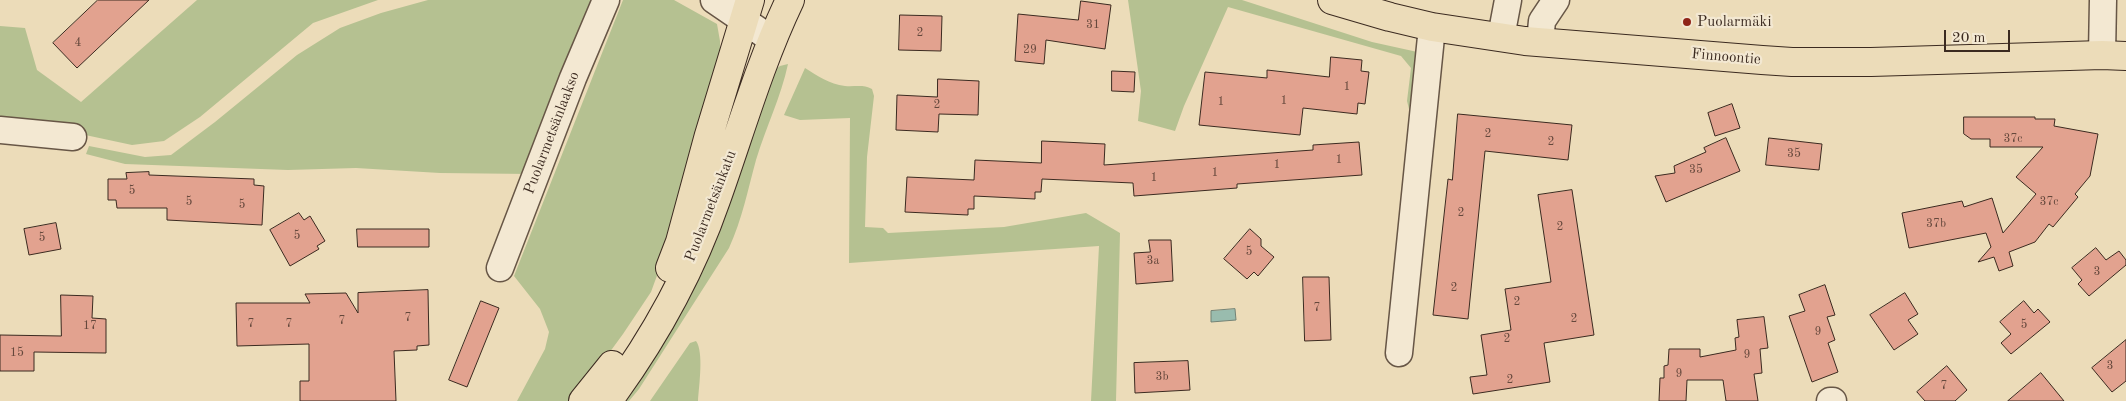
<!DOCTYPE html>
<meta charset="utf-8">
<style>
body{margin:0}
#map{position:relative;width:2126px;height:401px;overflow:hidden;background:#ecdcb9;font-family:"Old Standard TT",serif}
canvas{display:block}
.scale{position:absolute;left:1944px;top:30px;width:66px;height:22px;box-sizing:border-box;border:2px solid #3b2a20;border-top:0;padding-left:6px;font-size:15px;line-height:18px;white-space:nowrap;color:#3b2a20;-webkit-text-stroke:4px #f3e8d2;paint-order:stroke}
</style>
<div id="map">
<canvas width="2126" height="401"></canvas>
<div class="scale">20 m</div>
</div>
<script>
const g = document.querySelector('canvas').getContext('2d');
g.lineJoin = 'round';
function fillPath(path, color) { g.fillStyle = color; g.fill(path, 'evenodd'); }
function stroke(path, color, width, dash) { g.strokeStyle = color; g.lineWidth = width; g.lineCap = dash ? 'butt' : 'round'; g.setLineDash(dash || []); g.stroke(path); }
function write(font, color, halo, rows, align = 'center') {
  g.font = font + ' "Old Standard TT",serif'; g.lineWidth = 4.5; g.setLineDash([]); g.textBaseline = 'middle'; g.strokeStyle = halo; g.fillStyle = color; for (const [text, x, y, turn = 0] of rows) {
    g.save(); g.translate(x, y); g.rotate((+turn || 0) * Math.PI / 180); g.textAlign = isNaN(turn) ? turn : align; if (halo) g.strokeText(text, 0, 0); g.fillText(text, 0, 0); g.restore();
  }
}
fillPath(new Path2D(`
 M197 0H378L313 23 200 117 164 141 132 145 76 133 0 123V26L25 28 37 70 81 102Z
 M428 0H599L530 174 440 173 356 168 288 170 125 164 86 154 89 146 145 157 171 155 215 122 297 55 340 28 381 13Z
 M623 0H674L717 24 720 41V64L686 196 651 292 623 334 574 401H517L545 349 549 332 540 309 514 276Z
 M1128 0H1242L1372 42 1422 53 1416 110 1409 109 1407 101 1411 68 1401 56 1228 7 1184 106 1175 131 1138 121 1141 91Z
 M788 64C781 97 766 127 756 160 748 189 742 220 729 248L639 389 629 401H618L772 72 780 66Z
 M805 68C818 76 829 84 845 86 855 87 863 84 872 89L874 96 867 157 865 227 883 228 888 233 1004 227 1086 213 1120 233 1116 401H1091L1099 246 849 263 850 118 800 120 784 115Z
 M696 341C704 352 699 386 698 401H650L690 343Z`), '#b5c191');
const water = new Path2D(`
 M1235 309 1236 320 1211 322V311Z`);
fillPath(water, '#99bcae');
stroke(water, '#738275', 1);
const building = new Path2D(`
 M98 0H149L77 68 53 43Z
 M1081 1 1111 5 1105 49 1046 40 1044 64 1015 61 1018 14 1078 20Z
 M900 15 942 16 941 51 899 50Z
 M1331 57 1362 60 1361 71 1369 72 1365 104 1358 103 1357 114 1303 108 1300 135 1199 125 1205 72 1267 78V70L1329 77Z
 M1112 71 1135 72 1134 92 1112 91Z
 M938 79 979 81 978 115 939 114 938 132 896 130 897 95 937 97Z
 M1732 104 1740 128 1715 136 1708 113Z
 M1458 114 1572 125 1568 160 1485 151 1468 319 1433 315 1448 179 1452 180Z
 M1964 117H2035V119H2055L2054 126 2098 134 2090 176 2075 194 2078 197 2053 227 2049 224 2035 242 2009 252 2013 266 1999 271 1994 257 1978 262 1991 247 1986 233 1909 248 1902 213 1962 201 1964 207 1992 198 2003 233 2036 194 2016 177 2043 147H1990V139H1971L1964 134Z
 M1726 138 1740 171 1666 202 1655 176 1675 173 1674 166 1706 152 1704 148Z
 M1769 138 1822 144 1819 170 1766 165Z
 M1042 141 1105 144 1104 165 1313 150V145L1359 142 1362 175 1237 184V188L1134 196 1133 183 1042 179 1041 192H1035V199L974 196V209H968V215L905 212 907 177 974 180 975 160 1041 163Z
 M149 172V175L254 179V185L264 186 262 225 167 220V208H117L116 200H108V179H127L126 173Z
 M1572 190 1594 335 1544 343 1550 382 1473 394 1470 377 1487 375 1481 335 1511 330 1505 289 1551 282 1538 195Z
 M299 213 304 220 310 216 325 241 317 246 319 249 290 266 270 230Z
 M56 223 61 249 29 255 24 229Z
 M357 229H429V247H358Z
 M1250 229 1261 239V246L1274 257 1258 276 1254 272 1247 279 1224 259Z
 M1149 240H1171L1173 281 1136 284 1134 253 1150 252Z
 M2096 248 2106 260 2119 251 2126 260V265L2089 296 2078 284 2082 280 2072 268Z
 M1303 277H1329L1331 340 1305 341Z
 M1825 285 1835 315 1827 317 1835 340 1828 343 1838 372 1812 382 1789 316 1805 311 1799 295Z
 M428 290 429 345 417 346V350L394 351 396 401H300V381H309V344L237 346 236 303H310L305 294 346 293 358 313V293Z
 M1905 293 1918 314 1908 320 1918 334 1894 350 1870 315Z
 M61 295 93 296 92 318 106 319V353L34 352V371H0V335L61 336Z
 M481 301 499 308 467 387 449 380Z
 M2024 301 2034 313 2038 309 2050 322 2011 354 2001 343 2011 334 2000 322Z
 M1764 317 1768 348 1760 349 1762 373 1754 374 1758 401H1726L1723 380H1687L1686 401H1659L1660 378H1664V366L1668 365 1669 349H1700V357L1736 350 1735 338 1739 337 1737 320Z
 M2126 340V381L2112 392 2092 368Z
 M1188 361 1190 390 1135 393 1134 363Z
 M1947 366 1967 390 1955 401H1925L1917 392Z
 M2041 373 2064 401H2008Z`);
fillPath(building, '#e2a28f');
stroke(building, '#3b2a20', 1);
const minor = new Path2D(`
 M714 0 771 39
 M1501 37 1508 0
 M1540 42 1542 21 1556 0
 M2102 55 2103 0
 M0 130 73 137
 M500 268 573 78 606 0
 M1399 353 1432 27
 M1830 401H1833`);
const primary = new Path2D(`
 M1332 0 1390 17 1432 27 1525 41 1762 60 1792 62H1871L2102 55 2126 56
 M670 268 680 242 709 135 750 0
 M583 401 612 365
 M608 401C653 340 691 272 716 200 740 133 759 65 790 0`);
stroke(minor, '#675646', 29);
stroke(primary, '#3b2a20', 30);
stroke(minor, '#f3e8d2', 26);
stroke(primary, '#ecdcb9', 28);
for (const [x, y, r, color] of [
 [1687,22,5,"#8f2418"]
]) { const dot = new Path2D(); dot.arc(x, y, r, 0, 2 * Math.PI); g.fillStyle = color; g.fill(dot); stroke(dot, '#f3e8d2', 2); }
write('12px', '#65483c', null, [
 ["31",1093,25],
 ["2",920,33],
 ["4",78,43],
 ["29",1030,50],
 ["1",1347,87],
 ["1",1284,101],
 ["1",1221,102],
 ["2",937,105],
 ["2",1488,134],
 ["37c",2013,139],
 ["2",1551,142],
 ["35",1794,154],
 ["1",1339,160],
 ["1",1277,165],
 ["35",1696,170],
 ["1",1215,173],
 ["1",1154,178],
 ["5",132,191],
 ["5",189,202],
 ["37c",2049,202],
 ["5",242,205],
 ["2",1461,213],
 ["37b",1936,224],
 ["2",1560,227],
 ["5",297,236],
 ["5",42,238],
 ["5",1249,252],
 ["3a",1153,261],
 ["3",2097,272],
 ["2",1454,288],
 ["2",1517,302],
 ["7",1317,308],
 ["7",408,318],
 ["2",1574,319],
 ["7",342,321],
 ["7",251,324],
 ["7",289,324],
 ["5",2024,325],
 ["17",90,326],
 ["9",1818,332],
 ["2",1507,339],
 ["15",17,353],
 ["9",1747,355],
 ["3",2110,366],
 ["9",1679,374],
 ["3b",1162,377],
 ["2",1510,380],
 ["7",1944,386]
]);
write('15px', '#3b2a20', '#f3e8d2', [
 ["Puolarmäki",1697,22]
], 'left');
write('15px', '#3b2a20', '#f3e8d2', [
 ["Finnoontie",1726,57,5],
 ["Puolarmetsänlaakso",552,133,-69],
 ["Puolarmetsänkatu",711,206,-69]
]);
</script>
